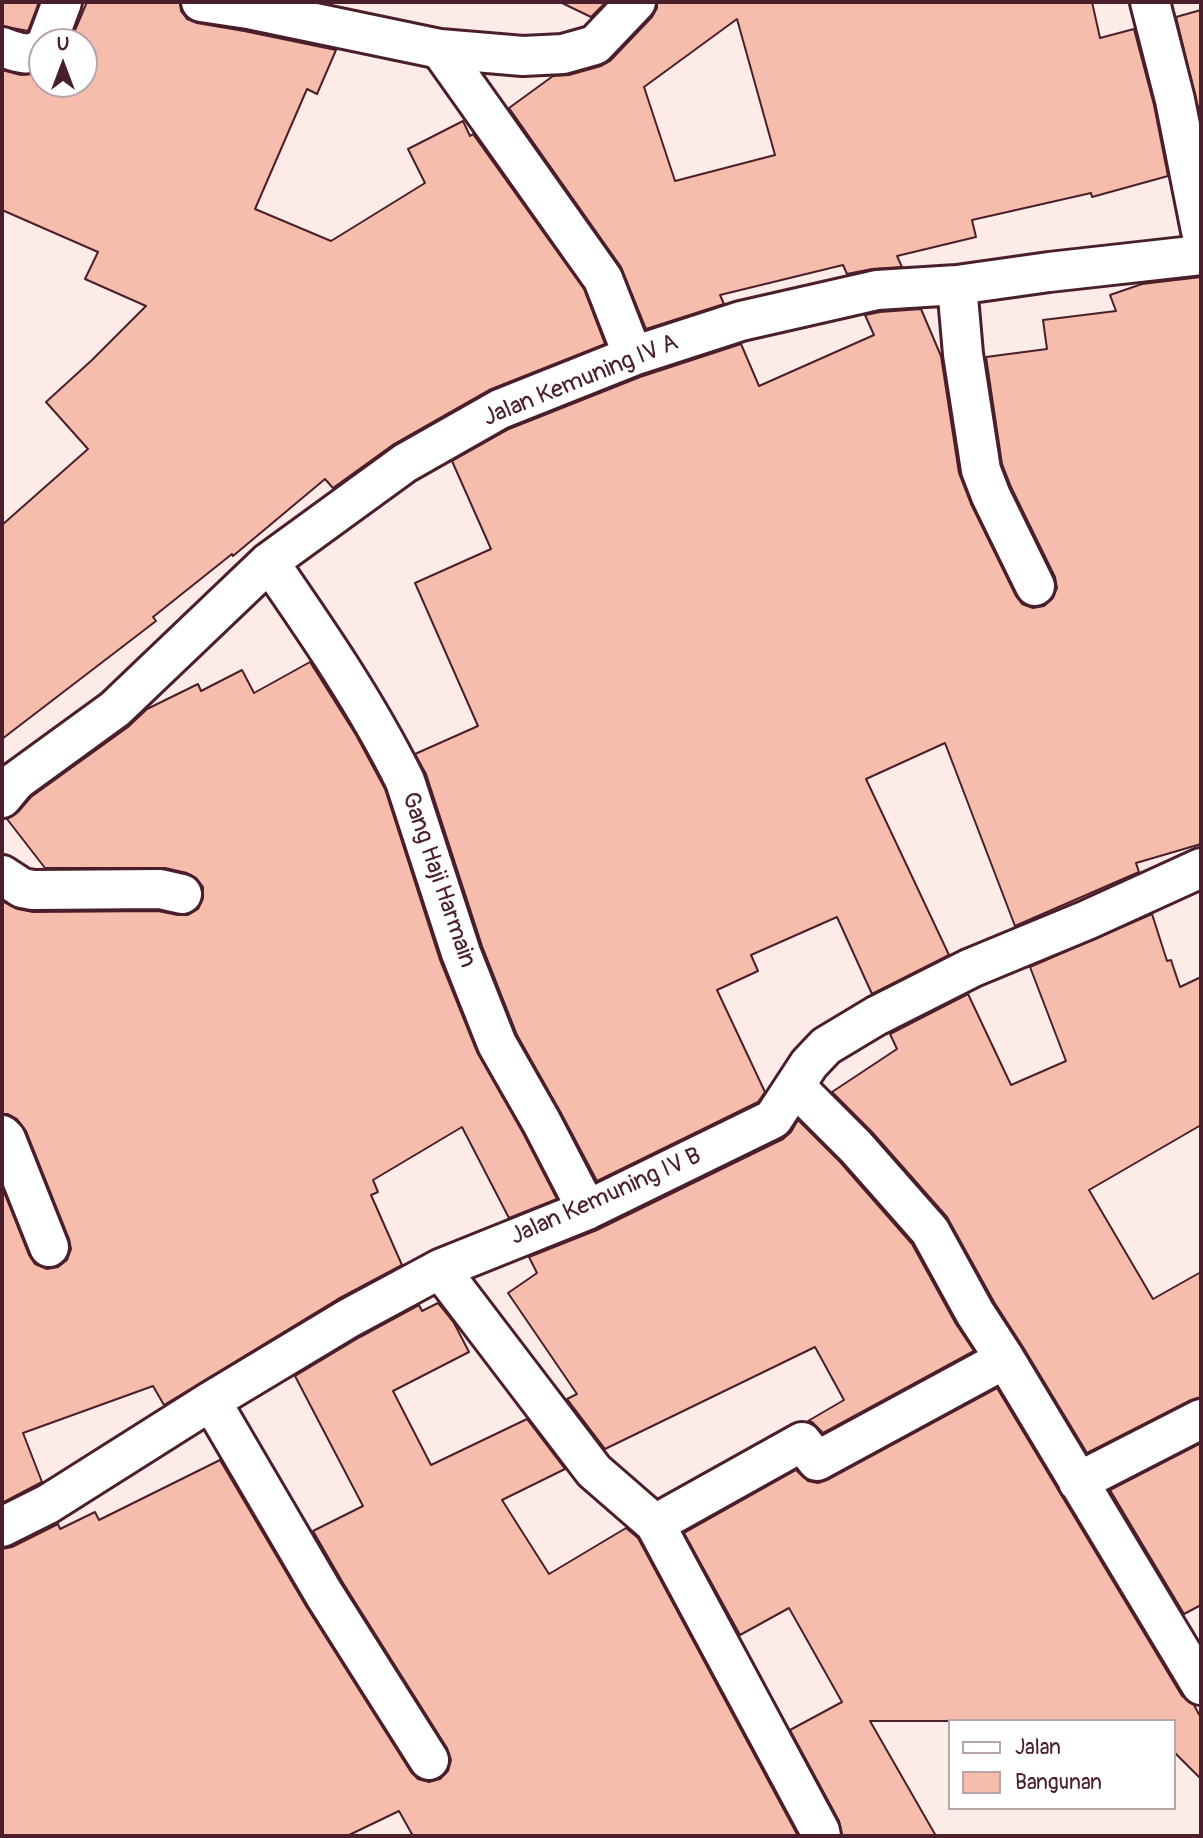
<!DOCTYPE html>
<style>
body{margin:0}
#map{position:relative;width:1203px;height:1838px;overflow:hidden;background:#fcebe6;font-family:Pangolin,sans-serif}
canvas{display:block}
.frame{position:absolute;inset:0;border:4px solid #4a1f2b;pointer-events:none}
.legend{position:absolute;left:948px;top:1719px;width:228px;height:91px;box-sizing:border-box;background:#fff;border:2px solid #b7a5aa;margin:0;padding:9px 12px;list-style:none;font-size:21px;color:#4a1f2b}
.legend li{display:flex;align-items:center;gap:14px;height:35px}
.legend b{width:35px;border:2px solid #b7a5aa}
.north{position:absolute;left:28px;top:28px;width:70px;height:70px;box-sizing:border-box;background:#fff;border:2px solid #b7a5aa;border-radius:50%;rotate:0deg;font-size:19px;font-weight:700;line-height:28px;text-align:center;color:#4a1f2b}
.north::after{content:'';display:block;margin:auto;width:24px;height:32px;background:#4a1f2b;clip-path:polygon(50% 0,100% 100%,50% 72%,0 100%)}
</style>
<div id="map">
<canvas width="1203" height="1838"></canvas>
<div class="frame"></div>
<ul class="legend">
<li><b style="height:9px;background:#fff"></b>Jalan</li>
<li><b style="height:19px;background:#f6bdac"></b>Bangunan</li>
</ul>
<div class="north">U</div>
</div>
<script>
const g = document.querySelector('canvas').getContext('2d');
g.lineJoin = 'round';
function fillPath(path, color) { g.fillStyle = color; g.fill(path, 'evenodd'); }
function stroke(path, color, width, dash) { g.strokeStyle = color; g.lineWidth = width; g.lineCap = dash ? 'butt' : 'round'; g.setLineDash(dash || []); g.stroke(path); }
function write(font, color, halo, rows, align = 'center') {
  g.font = font + ' Pangolin,sans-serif'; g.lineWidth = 6; g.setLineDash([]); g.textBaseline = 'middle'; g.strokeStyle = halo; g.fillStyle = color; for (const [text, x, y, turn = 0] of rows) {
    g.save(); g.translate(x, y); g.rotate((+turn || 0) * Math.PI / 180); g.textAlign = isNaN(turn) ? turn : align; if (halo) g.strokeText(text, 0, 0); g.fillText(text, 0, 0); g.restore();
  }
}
const building = new Path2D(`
 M2 2H39L28 31 2 26Z
 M87 2H180L181 11 187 19 197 23 244 31 336 50 317 94 307 89 255 209 331 241 425 183 408 149 463 121 470 136 473 134 584 289 605 344 489 390 394 444 333 488 325 479 233 556 232 554 153 617 156 621 2 739V525L88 449 46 402 92 360 146 306 85 279 98 252 2 210V70L21 75 42 73V84H84V42H70Z
 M560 2H606L591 17Z
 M657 2H1092L1100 38 1134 29 1154 105 1168 176 1092 197 1091 193 972 220 976 237 897 256 902 267 872 269 847 274 843 265 720 295 724 304 646 329 621 267 509 108 553 76 569 75 601 66 610 61 652 17 657 8ZM737 19 775 155 675 181 644 87Z
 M1201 10V120L1176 17Z
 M1201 277V844L1136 863 1139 872 1015 926 945 743 866 779 949 955 872 994 837 917 751 955 758 971 717 990 765 1092 758 1102 597 1181 561 1113 517 1035 482 946 426 774 415 754 478 726 415 583 491 549 452 461 509 429 640 377 741 344 759 386 874 335 865 315 880 312 921 309 941 356 959 473 971 504 1016 596 1022 604 1033 608 1044 606 1053 598 1057 588 1055 577 1011 487 1002 464 986 357 1047 349 1043 320 1116 311 1110 295 1142 284Z
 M310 662 356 735 385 789 440 960 477 1052 523 1133 557 1199 509 1218 462 1127 373 1180 378 1192 371 1195 402 1265 338 1299 164 1405 153 1386 23 1433 42 1482 2 1503V1187L29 1255 35 1264 47 1269 58 1267 67 1260 71 1249 69 1239 26 1131 17 1119 8 1114H2V901L18 909 33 912 158 911 178 915H188L198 909 203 898V887L196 878 187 873 165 868H45L7 819 18 812 31 797 128 727 147 709 198 684 201 691 242 670 254 693Z
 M1152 914 1167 961 1171 960 1180 987 1201 977V1125L1089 1190 1153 1299 1201 1272V1397L1191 1400 1087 1453 1023 1347 994 1302 947 1217 872 1132 832 1092 897 1049 890 1034 968 994 1011 1085 1066 1061 1030 967Z
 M798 1120 840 1162 912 1244 956 1324 974 1351 823 1433 812 1422 808 1421 844 1400 815 1347 605 1449 567 1399 577 1394 508 1293 537 1273 529 1257 597 1230 783 1139 791 1132Z
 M438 1303 454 1323 469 1352 393 1391 431 1465 527 1419 565 1469 502 1500 549 1574 626 1528 638 1538 798 1836H413L399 1811 347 1836H2V1549L12 1547 58 1524 60 1529 95 1512 99 1520 220 1460 306 1606 411 1772 418 1779 429 1782 440 1779 448 1771 451 1760 447 1748 343 1583 313 1531 363 1506 295 1376 360 1337 419 1305 422 1311Z
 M997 1388 1182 1696 1194 1705 1201 1718V1779L1173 1751V1721H870L936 1836H842L839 1821 790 1730 842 1702 789 1608 740 1635 684 1533 796 1470 808 1481 818 1483 827 1480Z
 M1201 1443V1605L1184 1614 1110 1490Z`);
fillPath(building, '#f6bdac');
stroke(building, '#4a1f2b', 2);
const minor = new Path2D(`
 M201 2 248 9 440 49 523 56 563 54 595 45 636 2
 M1150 2 1175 100 1201 231
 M47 42 62 2
 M2 47C16 52 29 58 42 48
 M440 49 603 279 633 356
 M957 285 963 354 981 470 991 496 1035 586
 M269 562C318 633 367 704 405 781L461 953 497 1044 542 1123 587 1210
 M2 798 16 781 115 709 269 562 405 463 500 409 633 356 741 321 877 290 957 285 1049 272 1201 255
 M2 875 22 888 33 890 160 889 182 894
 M795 1086 856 1147 930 1231 975 1313 1005 1359 1201 1685
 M2 1135 6 1139 49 1247
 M440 1269 594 1471 655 1524 820 1831 821 1836
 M211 1401 324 1594 429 1760
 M1078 1482 1201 1419
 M655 1524 802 1442 817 1461 1005 1359
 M2 1527 48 1504 211 1401 349 1318 440 1269 587 1210 773 1119 809 1064 826 1046 876 1016 971 968 1087 920 1201 868`);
stroke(minor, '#4a1f2b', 44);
stroke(minor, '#fff', 38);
write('24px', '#4a1f2b', '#fff', [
 ["Jalan Kemuning IV A",581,381,-22],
 ["Gang Haji Harmain",438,880,71],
 ["Jalan Kemuning IV B",606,1197,-24]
]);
</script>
